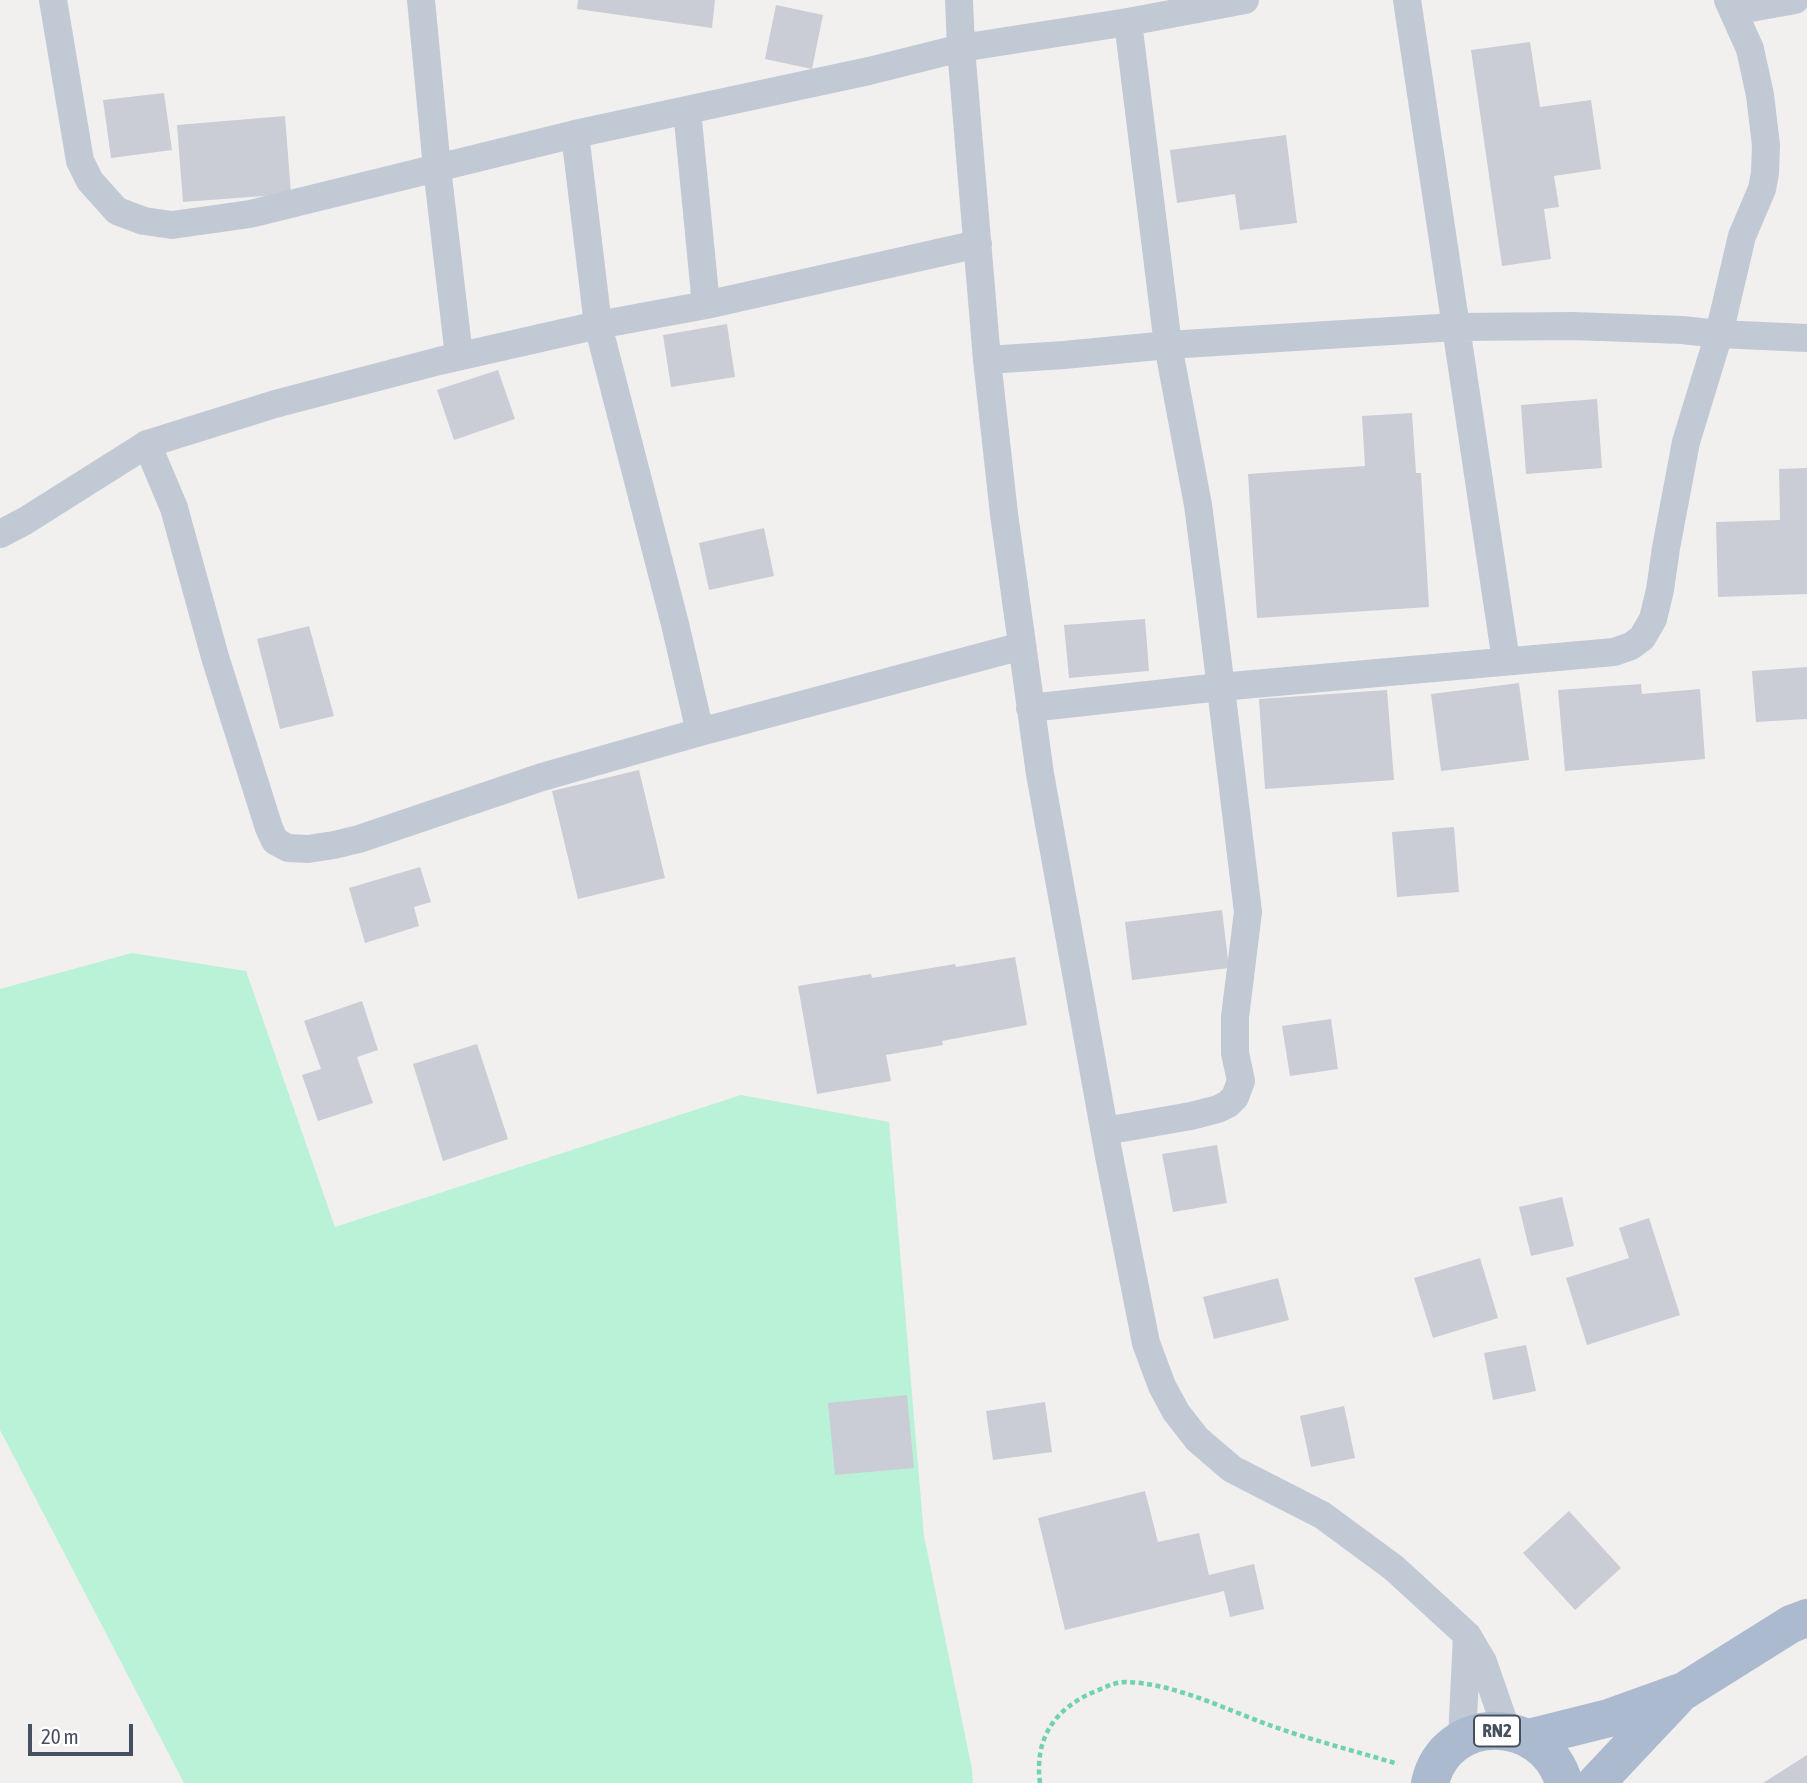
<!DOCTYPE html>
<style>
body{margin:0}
#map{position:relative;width:1807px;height:1783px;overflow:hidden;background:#f2efef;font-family:"Asap Condensed",sans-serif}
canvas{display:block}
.scale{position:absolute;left:28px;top:1724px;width:105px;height:32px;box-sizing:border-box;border:4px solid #454f5e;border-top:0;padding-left:9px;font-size:21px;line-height:24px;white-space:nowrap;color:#454f5e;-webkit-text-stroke:5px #fff;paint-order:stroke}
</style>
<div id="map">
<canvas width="1807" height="1783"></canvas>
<div class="scale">20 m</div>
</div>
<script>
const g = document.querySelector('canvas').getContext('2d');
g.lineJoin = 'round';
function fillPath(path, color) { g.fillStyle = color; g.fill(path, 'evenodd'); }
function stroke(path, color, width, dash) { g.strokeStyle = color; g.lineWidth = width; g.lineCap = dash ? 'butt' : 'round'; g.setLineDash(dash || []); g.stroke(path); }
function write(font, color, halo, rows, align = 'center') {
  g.font = font + ' "Asap Condensed",sans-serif'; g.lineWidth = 6; g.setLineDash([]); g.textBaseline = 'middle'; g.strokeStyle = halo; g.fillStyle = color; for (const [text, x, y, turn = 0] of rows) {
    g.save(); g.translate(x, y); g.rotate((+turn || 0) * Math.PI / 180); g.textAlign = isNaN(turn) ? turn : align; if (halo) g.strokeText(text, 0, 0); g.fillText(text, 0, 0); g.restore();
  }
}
fillPath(new Path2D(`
 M132 953 246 971 335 1227 741 1095 889 1122 924 1536 972 1769 973 1783H184L0 1430V989Z`), '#baf2d7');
fillPath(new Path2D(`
 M578 0H715L712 28 577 9Z
 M776 5 823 15 812 69 765 59Z
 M1530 42 1540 107 1591 100 1601 169 1554 176 1559 207 1544 209 1551 259 1502 266 1471 50Z
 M164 93 172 150 111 158 103 100Z
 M285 116 291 194 183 202 177 125Z
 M1286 135 1297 223 1240 230 1235 194 1177 203 1170 150Z
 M727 324 735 377 671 387 663 335Z
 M498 370 515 419 454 440 437 390Z
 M1597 399 1602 468 1526 474 1521 405Z
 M1412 413 1416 473H1421L1429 607 1257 618 1248 474 1365 466 1362 416Z
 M1807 468V594L1718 597 1716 522 1780 520 1779 469Z
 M764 528 774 576 709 590 699 543Z
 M1145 619 1149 671 1069 678 1064 625Z
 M309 626 334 716 280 729 257 639Z
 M1807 667V719L1756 722 1752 671Z
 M1519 683 1529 760 1441 771 1431 694Z
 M1641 684 1642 694 1700 689 1705 759 1565 771 1558 690Z
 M1387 690 1394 780 1265 789 1259 699Z
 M639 770 665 878 578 899 552 791Z
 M1454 827 1459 892 1397 897 1392 832Z
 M420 867 431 902 414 907 419 926 365 943 349 888Z
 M1222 910 1229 968 1132 980 1125 922Z
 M1015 957 1027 1025 942 1041 943 1045 886 1055 891 1081 817 1094 798 986 871 974 872 978 955 964 956 967Z
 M362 1001 378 1050 357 1057 373 1103 318 1121 302 1075 321 1069 304 1021Z
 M1331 1019 1338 1069 1290 1076 1282 1026Z
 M477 1044 508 1139 443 1161 413 1064Z
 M1217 1145 1227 1203 1173 1212 1162 1154Z
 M1562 1197 1574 1246 1531 1256 1519 1207Z
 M1649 1218 1680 1315 1587 1345 1566 1278 1629 1258 1619 1228Z
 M1480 1258 1498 1318 1433 1338 1414 1278Z
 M1278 1278 1289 1320 1214 1339 1203 1297Z
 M1526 1345 1536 1391 1493 1400 1484 1353Z
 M907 1395 914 1468 835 1475 828 1403Z
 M1045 1402 1052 1452 993 1460 986 1411Z
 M1344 1406 1355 1458 1311 1467 1300 1416Z
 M1145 1491 1158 1542 1199 1533 1209 1575 1254 1564 1264 1609 1230 1617 1224 1591 1065 1630 1038 1518Z
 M1569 1511 1621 1568 1575 1610 1523 1553Z
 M1807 1755V1783H1763Z`), '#cacdd5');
stroke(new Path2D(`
 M1040 1783C1034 1738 1055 1708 1096 1691 1106 1687 1115 1682 1126 1682 1173 1683 1225 1709 1269 1725 1311 1740 1355 1751 1398 1764`), '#6fd3af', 4.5, [5, 3.5]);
stroke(new Path2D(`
 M53 0 80 161 90 181 117 211 144 221 172 225 250 214 575 134 869 71 961 48 1128 22 1245 0
 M421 0 437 168 459 356
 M959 0 961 48 987 360 1004 514 1040 774 1109 1156 1146 1343 1162 1386 1176 1412 1197 1439 1232 1469 1322 1515 1394 1568 1467 1635 1483 1662 1507 1731
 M1407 0 1506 661
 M1734 11 1795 0
 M687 110 706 305
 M575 134 598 325 675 624 700 732
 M987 360 1064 355 1168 345 1455 327 1573 326 1682 330 1719 334 1807 338
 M147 444 174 508 215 657 269 828 275 841 288 848 308 849 334 845 359 839 542 777 700 732 1022 646
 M0 534 25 521 147 444 275 404 439 361 598 325 706 305 978 244
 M1030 708 1220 687 1614 652 1631 646 1642 638 1653 619 1660 590 1666 548 1686 442 1719 334 1742 236 1762 189 1765 173 1766 145 1760 95 1750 49 1728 0
 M1105 1131 1191 1116 1218 1109 1228 1104 1235 1097 1241 1081 1235 1053V1017L1248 912 1210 598 1198 505 1168 345 1128 22
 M1462 1739 1467 1635`), '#c1c9d5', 28);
stroke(new Path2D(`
 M1529 1738 1609 1718 1684 1691 1791 1624 1807 1618
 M1430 1783C1446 1713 1544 1714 1564 1783
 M1596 1783 1677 1697`), '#acbad0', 38);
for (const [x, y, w] of [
 [1497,1731,46]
]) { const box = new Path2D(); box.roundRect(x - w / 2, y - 15.5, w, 31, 5); g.fillStyle = '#fff'; g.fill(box); stroke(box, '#454f5e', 2); }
write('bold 19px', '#454f5e', null, [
 ["RN2",1497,1731]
]);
</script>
